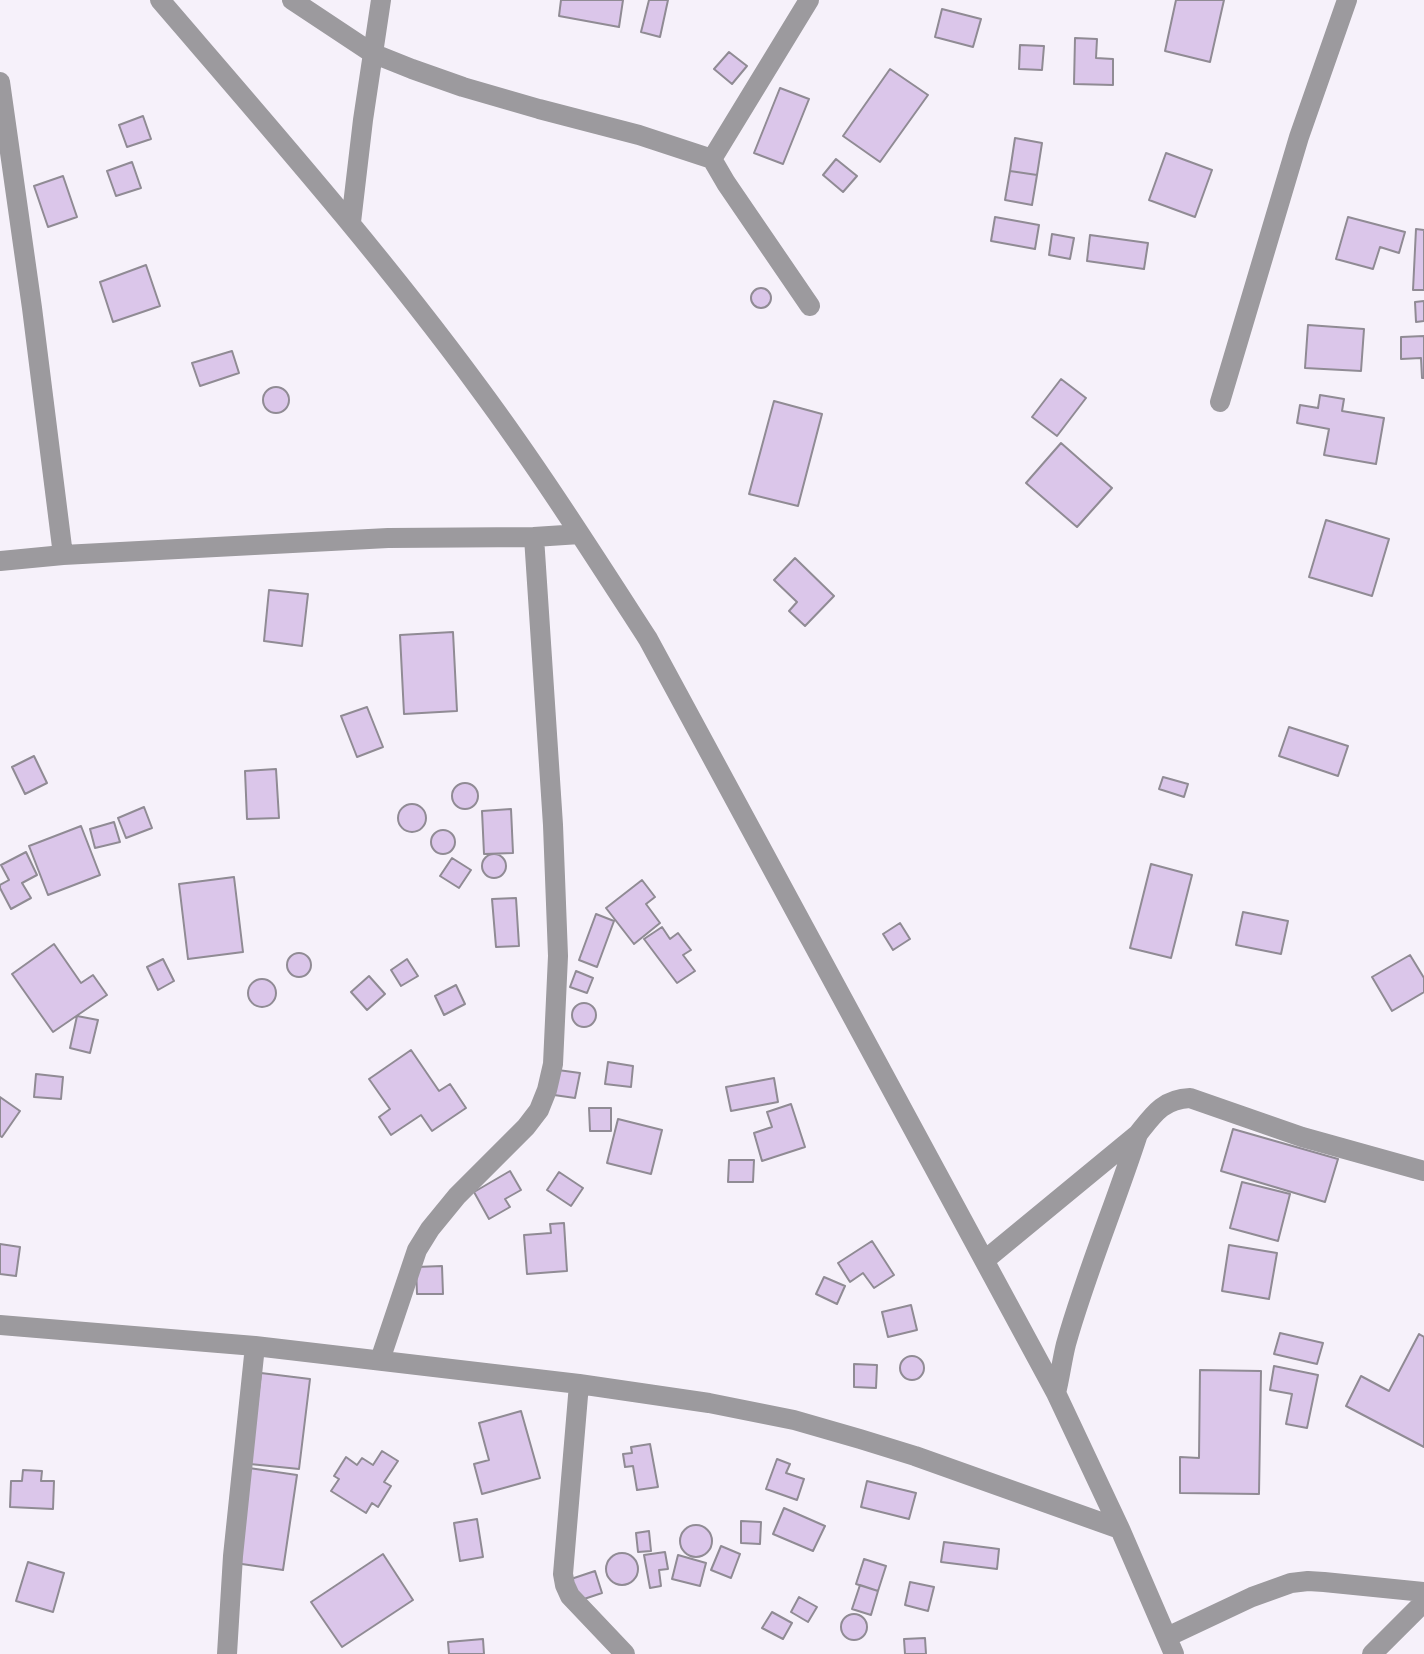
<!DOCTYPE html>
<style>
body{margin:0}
canvas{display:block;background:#f6f1fa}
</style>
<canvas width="1424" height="1654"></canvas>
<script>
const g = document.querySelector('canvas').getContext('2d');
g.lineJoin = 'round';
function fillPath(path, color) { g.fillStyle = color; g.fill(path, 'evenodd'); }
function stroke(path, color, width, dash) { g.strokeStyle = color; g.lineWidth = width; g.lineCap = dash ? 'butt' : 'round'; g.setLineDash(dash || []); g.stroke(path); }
const building = new Path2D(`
 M561 0H623L619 27 559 16Z
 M649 0H668L660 37 641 32Z
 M1176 0H1224L1210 62 1165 51Z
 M942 9 981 19 973 47 935 37Z
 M1075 38 1097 39 1096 58 1113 59V85L1074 84Z
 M1020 45 1044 46 1042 70 1019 69Z
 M729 52 747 66 732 84 714 69Z
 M890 69 928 95 880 162 843 136Z
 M780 88 809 99 783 164 754 153Z
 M143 116 151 139 127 147 119 125Z
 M1015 138 1042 143 1037 175 1010 171Z
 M1166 153 1212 170 1195 217 1149 200Z
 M836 159 857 176 843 192 823 175Z
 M132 162 141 188 116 196 107 171Z
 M1010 171 1037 175 1032 205 1005 200Z
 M63 176 77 217 48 227 34 186Z
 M995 217 1039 225 1035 249 991 241Z
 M1348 217 1405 232 1399 253 1380 247 1373 269 1336 259Z
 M1416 229 1424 230V290H1413Z
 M1052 234 1074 238 1070 259 1049 255Z
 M1090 235 1148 243 1144 269 1087 261Z
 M146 265 160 306 113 322 100 282Z
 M751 298a10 10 0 1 1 20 0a10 10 0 1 1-20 0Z
 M1424 301V321L1416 322 1415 302Z
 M1308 325 1364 329 1361 371 1305 368Z
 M1424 336V378H1422L1421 358 1401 359V337Z
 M232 351 239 373 200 386 192 363Z
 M1061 379 1086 398 1057 436 1032 417Z
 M263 400a13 13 0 1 1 26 0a13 13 0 1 1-26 0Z
 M1320 395 1344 399 1342 411 1384 418 1376 464 1324 455 1329 429 1297 423 1300 405 1318 408Z
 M774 401 822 414 798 506 749 494Z
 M1061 443 1112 488 1077 527 1026 483Z
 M1326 520 1389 539 1372 596 1309 577Z
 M795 558 834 596 805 626 789 611 797 602 774 580Z
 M269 590 308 594 302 646 264 641Z
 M453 632 457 711 404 714 400 635Z
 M367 707 383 747 357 757 341 716Z
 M1289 727 1348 746 1338 776 1279 756Z
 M34 756 47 783 25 794 12 767Z
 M276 769 279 818 247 819 245 771Z
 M1163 777 1188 784 1184 797 1159 789Z
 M452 796a13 13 0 1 1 26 0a13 13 0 1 1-26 0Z
 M398 818a14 14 0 1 1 28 0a14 14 0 1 1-28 0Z
 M144 807 152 828 126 838 118 818Z
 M511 809 513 853 484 854 482 811Z
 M114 822 120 842 95 848 90 829Z
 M81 826 100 875 48 895 29 846Z
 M431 842a12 12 0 1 1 24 0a12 12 0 1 1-24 0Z
 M26 852 37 875 22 883 31 898 11 909 0 888V885L9 880 1 865Z
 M482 866a12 12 0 1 1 24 0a12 12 0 1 1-24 0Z
 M452 858 471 870 459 888 440 876Z
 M1151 864 1192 875 1171 958 1130 948Z
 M234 877 243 952 188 959 179 884Z
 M642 880 655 897 646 904 660 923 634 944 606 908Z
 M516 898 519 946 496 947 492 899Z
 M1243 912 1288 921 1281 954 1236 945Z
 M596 914 614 921 597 967 579 960Z
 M900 923 910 939 893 950 883 934Z
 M662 927 670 939 678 933 691 950 683 955 695 971 677 983 644 939Z
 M54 944 81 983 93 975 107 995 53 1032 12 974Z
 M287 965a12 12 0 1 1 24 0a12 12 0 1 1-24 0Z
 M1410 955 1424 978V992L1392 1011 1372 977Z
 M163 959 174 981 158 990 147 967Z
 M407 959 418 976 401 986 391 970Z
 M576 971 593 978 587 993 570 987Z
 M369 976 385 994 367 1010 351 992Z
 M248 993a14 14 0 1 1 28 0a14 14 0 1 1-28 0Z
 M456 985 465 1004 444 1015 435 996Z
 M572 1015a12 12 0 1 1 24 0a12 12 0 1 1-24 0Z
 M77 1016 98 1020 90 1053 70 1048Z
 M411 1050 439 1091 450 1084 466 1108 432 1131 421 1115 391 1135 379 1117 390 1109 369 1079Z
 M608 1062 633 1066 631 1087 605 1084Z
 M558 1070 580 1073 575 1098 554 1095Z
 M36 1074 63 1077 61 1099 34 1097Z
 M774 1078 778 1102 731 1111 726 1087Z
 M0 1097 20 1111 2 1137 0 1136Z
 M791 1104 805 1147 762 1161 754 1133 772 1127 767 1112Z
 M589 1108H611V1131H590Z
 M618 1119 662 1130 651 1174 607 1163Z
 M1233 1129 1338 1159 1325 1202 1221 1171Z
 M729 1160H754L753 1182H728Z
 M510 1171 521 1190 505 1199 510 1207 489 1219 474 1192Z
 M559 1172 583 1188 571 1206 547 1190Z
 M1242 1182 1290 1194 1278 1241 1230 1228Z
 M564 1223 567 1271 527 1274 524 1235 551 1233 550 1224Z
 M872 1241 894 1275 874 1288 863 1273 850 1282 838 1263Z
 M0 1244 20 1247 16 1276 0 1274Z
 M1229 1245 1277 1253 1269 1299 1222 1291Z
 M442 1266 443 1294H417L416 1267Z
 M824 1277 845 1286 837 1304 816 1294Z
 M911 1305 917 1330 888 1337 882 1312Z
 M1280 1333 1323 1343 1317 1364 1274 1354Z
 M1419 1334 1424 1337V1447L1346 1406 1361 1376 1389 1391Z
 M900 1368a12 12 0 1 1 24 0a12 12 0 1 1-24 0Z
 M854 1364 877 1365 876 1388 854 1387Z
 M1274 1366 1318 1375 1307 1428 1286 1424 1292 1394 1270 1390Z
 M1200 1370 1261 1371 1259 1494 1180 1493V1457L1199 1458Z
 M261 1373 310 1379 299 1469 250 1464Z
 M521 1411 540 1478 482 1494 474 1464 489 1460 479 1423Z
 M650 1444 658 1487 637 1490 633 1466 625 1467 623 1454 632 1453 631 1447Z
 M382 1451 398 1461 384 1482 391 1486 378 1507 372 1503 366 1513 331 1491 339 1479 334 1476 346 1457 357 1465 362 1458 373 1465Z
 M777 1459 790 1464 786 1473 804 1479 797 1500 766 1489Z
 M249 1468 297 1475 283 1570 235 1563Z
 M23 1470 42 1471 41 1481H54L53 1509 10 1507 11 1481H22Z
 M867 1481 916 1493 909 1519 861 1507Z
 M784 1508 825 1526 813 1551 773 1534Z
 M477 1519 483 1557 460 1561 454 1523Z
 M741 1521 761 1522 760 1544 741 1543Z
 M680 1541a16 16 0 1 1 32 0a16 16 0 1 1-32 0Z
 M649 1531 651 1551 638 1552 636 1533Z
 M944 1542 999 1549 997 1569 941 1562Z
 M721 1546 740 1554 731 1578 711 1570Z
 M665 1552 668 1569 659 1570 661 1586 650 1588 644 1555Z
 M606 1569a16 16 0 1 1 32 0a16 16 0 1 1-32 0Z
 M383 1554 413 1600 342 1647 311 1602Z
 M678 1555 706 1563 700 1586 672 1579Z
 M864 1559 886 1566 878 1591 856 1584Z
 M28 1562 64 1573 53 1612 16 1601Z
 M595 1571 602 1593 578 1601 571 1579Z
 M910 1582 934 1587 928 1611 905 1605Z
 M860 1585 878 1591 871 1615 852 1609Z
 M799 1597 817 1607 808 1622 791 1612Z
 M772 1612 792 1623 783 1639 762 1628Z
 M841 1627a13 13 0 1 1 26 0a13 13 0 1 1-26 0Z
 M925 1638 926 1654H905L904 1639Z
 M483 1639 484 1654H449L448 1642Z`);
fillPath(building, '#dbc6ea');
stroke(building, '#908b94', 2);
stroke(new Path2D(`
 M160 0C269 127 380 253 479 388 539 469 593 554 648 639L1056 1393 1120 1529 1174 1654
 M292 0 372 53 412 69 463 87 539 109 639 135 712 159 726 183 810 306
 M0 82 32 308 63 555
 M712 159 809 0
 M351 222 363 120 381 0
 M1220 402 1299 137 1347 0
 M0 561 63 555 388 538 534 537 580 534
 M985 1260 1138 1134C1153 1115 1163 1099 1190 1098L1302 1137 1424 1171
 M0 1325 255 1346 579 1384 709 1403 794 1420 860 1439 915 1456 1120 1529
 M380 1360 417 1250 430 1229 457 1196 526 1127 539 1110 547 1090 553 1064 558 956 553 825 534 537
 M579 1384 563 1574 565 1585 570 1596 625 1654
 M1056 1393C1060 1377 1062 1360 1066 1344 1086 1273 1115 1205 1138 1134
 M1167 1637 1252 1597 1291 1583 1308 1581 1324 1582 1424 1592
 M227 1654 233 1556 255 1346
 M1372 1654 1424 1602`), '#9c9a9e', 20);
</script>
